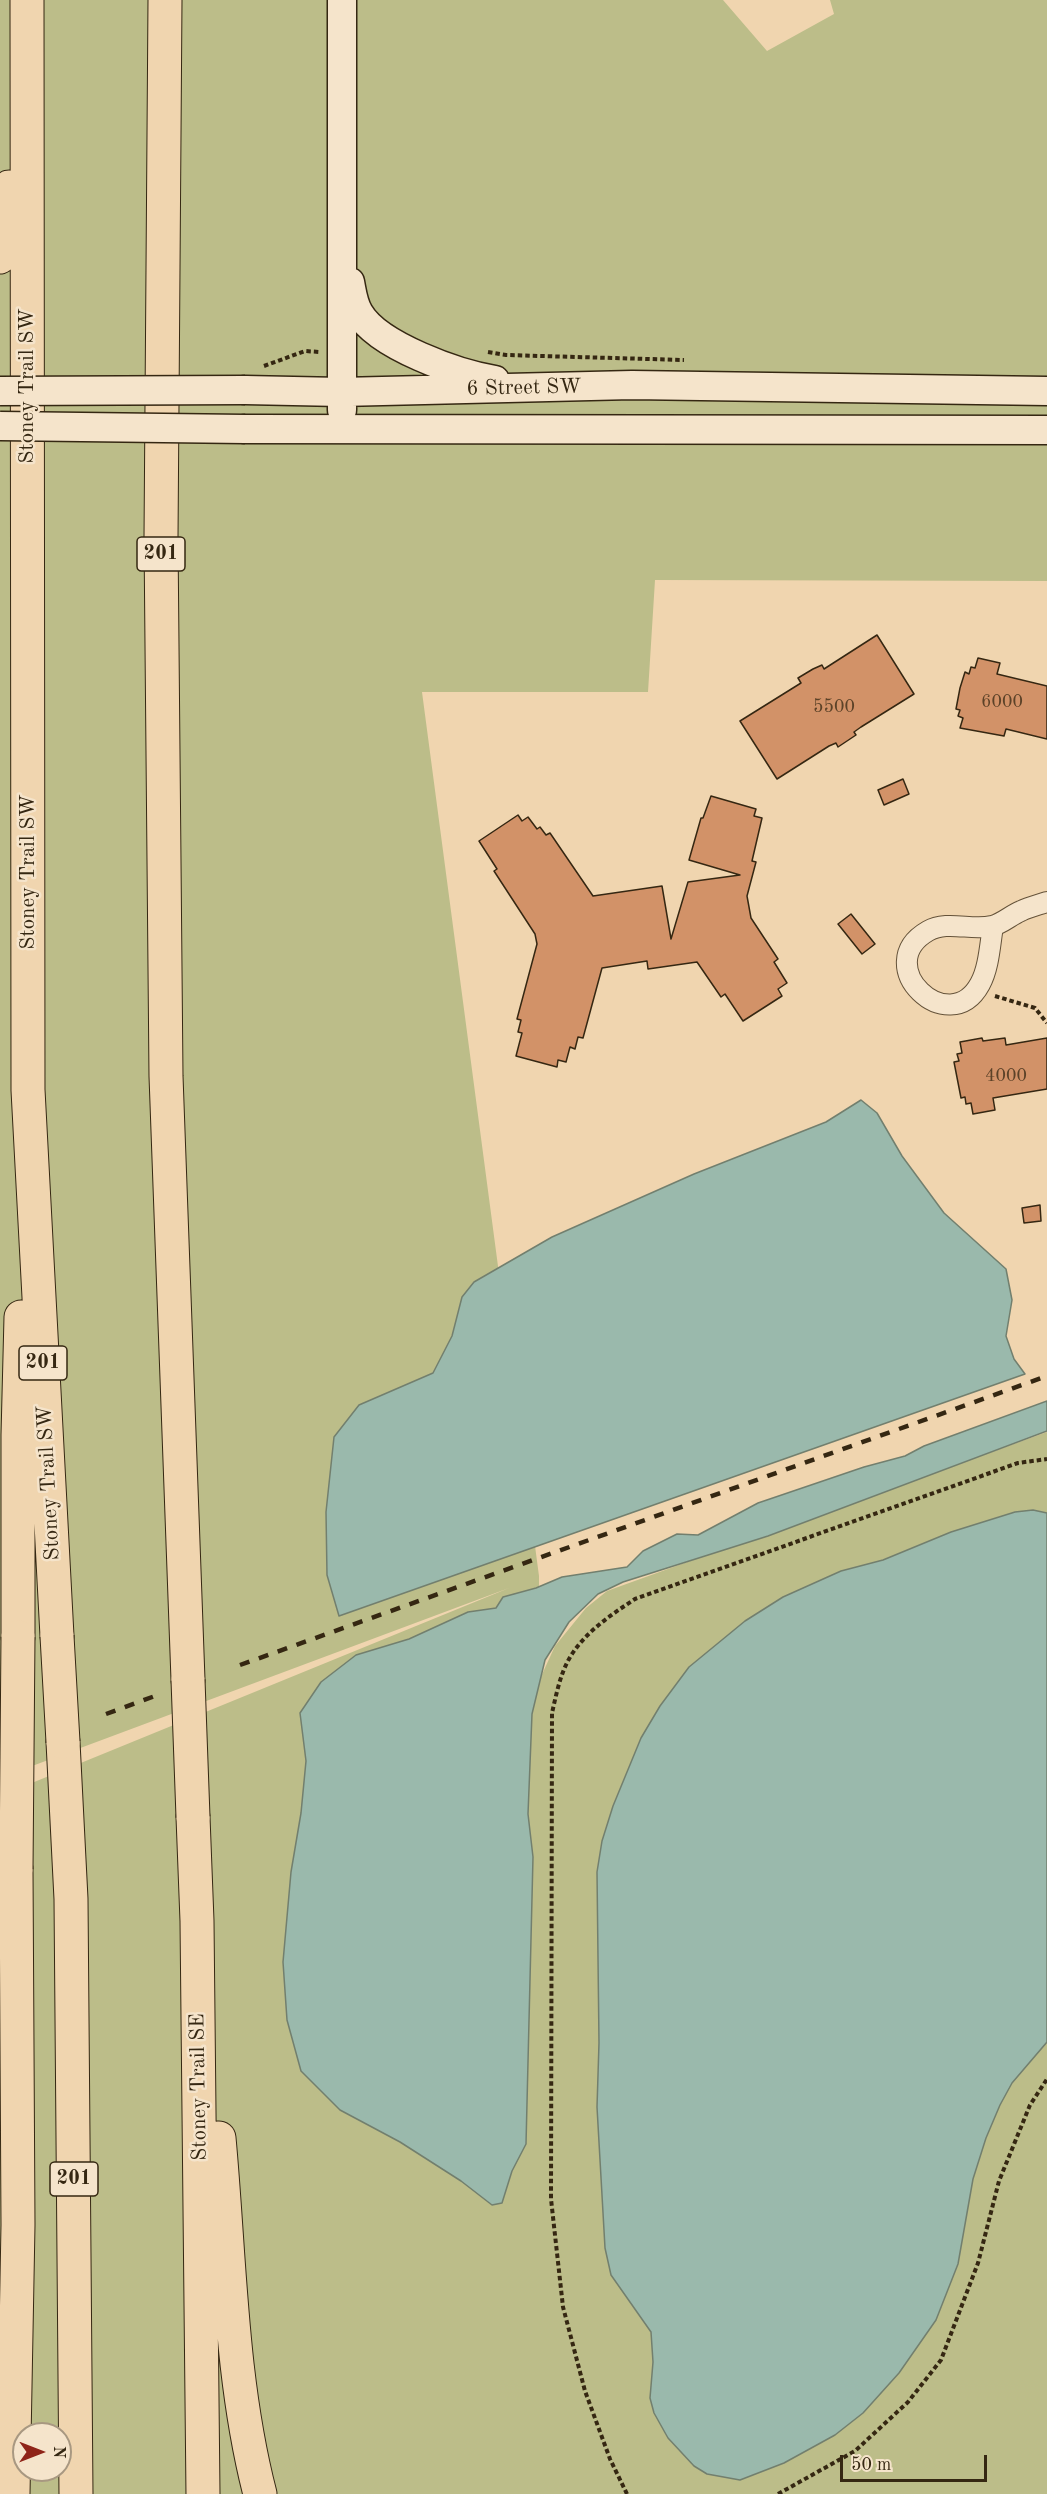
<!DOCTYPE html>
<style>
body{margin:0}
#map{position:relative;width:1047px;height:2494px;overflow:hidden;background:#f0d5af;font-family:"Old Standard TT",serif}
canvas{display:block}
.north{position:absolute;left:12px;top:2422px;width:60px;height:60px;box-sizing:border-box;background:#f5e4cb;border:2px solid #a89881;border-radius:50%;rotate:90deg;font-size:16px;font-weight:700;line-height:24px;text-align:center;color:#352712}
.north::after{content:'';display:block;margin:auto;width:21px;height:27px;background:#8f2418;clip-path:polygon(50% 0,100% 100%,50% 72%,0 100%)}
.scale{position:absolute;left:840px;top:2455px;width:147px;height:27px;box-sizing:border-box;border:3px solid #352712;border-top:0;padding-left:8px;font-size:18px;line-height:21px;white-space:nowrap;color:#352712;-webkit-text-stroke:4px #f5e4cb;paint-order:stroke}
</style>
<div id="map">
<canvas width="1047" height="2494"></canvas>
<div class="north">N</div>
<div class="scale">50 m</div>
</div>
<script>
const g = document.querySelector('canvas').getContext('2d');
g.lineJoin = 'round';
function fillPath(path, color) { g.fillStyle = color; g.fill(path, 'evenodd'); }
function stroke(path, color, width, dash) { g.strokeStyle = color; g.lineWidth = width; g.lineCap = dash ? 'butt' : 'round'; g.setLineDash(dash || []); g.stroke(path); }
function write(font, color, halo, rows, align = 'center') {
  g.font = font + ' "Old Standard TT",serif'; g.lineWidth = 5; g.setLineDash([]); g.textBaseline = 'middle'; g.strokeStyle = halo; g.fillStyle = color; for (const [text, x, y, turn = 0] of rows) {
    g.save(); g.translate(x, y); g.rotate((+turn || 0) * Math.PI / 180); g.textAlign = isNaN(turn) ? turn : align; if (halo) g.strokeText(text, 0, 0); g.fillText(text, 0, 0); g.restore();
  }
}
fillPath(new Path2D(`
 M0 0H723L767 51 834 14 830 0H1047V581L655 580 648 692H422L539 1576V1681L555 1646 586 1608 607 1591 1047 1432V2494H0V1796L509 1588 0 1778ZM24 2434H60V2470H24Z`), '#bcbd89');
const water = new Path2D(`
 M861 1100 877 1113 902 1156 944 1213 1006 1269 1012 1300 1006 1336 1014 1359 1025 1374 339 1616 327 1575 326 1512 334 1437 359 1405 433 1373 452 1336 462 1297 474 1282 552 1237 694 1174 826 1122Z
 M1047 1401V1431L768 1536 623 1582 598 1594 569 1622 545 1660 532 1714 528 1814 533 1857 526 2144 512 2171 502 2203 492 2205 461 2181 400 2142 340 2110 301 2071 287 2020 283 1962 291 1872 301 1813 306 1761 300 1713 321 1682 356 1655 409 1639 468 1612 496 1608 503 1597 536 1588 562 1577 627 1567 643 1551 677 1534 698 1535 758 1503 864 1467 905 1456 924 1446Z
 M1033 1510 1047 1513V2042L1012 2083 1000 2105 986 2138 973 2179 958 2264 936 2320 899 2373 863 2413 835 2435 784 2463 740 2480 707 2474 694 2466 668 2438 654 2413 650 2398 653 2362 651 2332 611 2275 605 2248 597 2107 599 2043 597 1872 602 1841 613 1806 641 1738 660 1706 689 1667 745 1621 783 1597 841 1571 883 1560 951 1532 1015 1512Z`);
fillPath(water, '#9ab9ac');
stroke(water, '#727f6e', 1.5);
const building = new Path2D(`
 M877 635 914 694 861 727 854 732 856 735 838 747 836 743 829 746 777 779 740 721 801 683 798 678 813 669 822 665 824 669Z
 M978 658 1000 663 997 674 1047 686V739L1006 729 1004 736 960 728 963 718 958 716 960 710 956 709 960 688 965 672 969 674 971 667 975 668Z
 M903 779 909 794 884 805 878 790Z
 M711 796 756 809 754 816 762 818 752 861 756 862 747 896 751 918 778 959 774 962 787 983 778 989 782 996 743 1021 725 994 721 997 697 962 648 969 647 961 602 968 583 1038 578 1037 575 1049 570 1047 566 1062 558 1060 557 1067 516 1056 522 1033 518 1032 521 1020 517 1019 537 944 535 934 494 871 497 869 479 841 518 815 522 821 528 817 537 829 540 827 546 835 550 833 593 896 662 886 671 939 688 882 740 875 689 860 701 818H703Z
 M851 914 875 944 862 954 838 924Z
 M982 1038 983 1041 1005 1038 1006 1045 1047 1038V1089L993 1098 995 1110 973 1114 971 1103 966 1104 965 1097 961 1098 954 1062 959 1061 957 1054 962 1053 960 1042Z
 M1040 1205 1041 1221 1024 1223 1022 1208Z`);
fillPath(building, '#d29268');
stroke(building, '#352712', 1.5);
const minor = new Path2D(`
 M993 926C990 944 989 968 980 984 949 1041 869 965 928 931 947 920 972 931 992 926 1002 924 1011 915 1021 911 1029 907 1038 905 1047 902`);
const secondary = new Path2D(`
 M350 282C352 292 353 303 359 313 378 346 458 374 495 380
 M245 390 341 392 632 385 1047 391
 M342 410V0
 M245 429 1047 430`);
const motorway = new Path2D(`
 M27 0 28 1090 57 1636
 M165 0 161 538 166 1076 188 1680
 M0 257 9 187
 M18 1637V1435L21 1317
 M63 1742 71 1899 76 2494
 M193 1817 197 1921 203 2494
 M219 2138C230 2256 230 2378 260 2494
 M13 2494 18 2225 16 1869`);
stroke(minor, '#645239', 22);
stroke(secondary, '#352712', 31);
stroke(motorway, '#352712', 35);
stroke(new Path2D(`
 M488 352 506 355 684 360
 M264 366 305 351 320 352
 M995 996 1035 1008 1047 1023
 M627 2494 610 2459 585 2391 563 2307 551 2199 552 1713C555 1700 558 1685 563 1672 575 1639 606 1618 635 1599L1018 1463 1047 1459
 M778 2494 855 2451 908 2402 941 2360 978 2263 999 2181 1030 2105 1047 2079`), '#352712', 4, [4.5, 3]);
stroke(minor, '#f5e4cb', 20);
stroke(secondary, '#f5e4cb', 28);
stroke(motorway, '#f0d5af', 33);
stroke(new Path2D(`
 M240 1665 1047 1376
 M106 1714 155 1696
 M0 1751 4 1750`), '#352712', 4.5, [10, 10]);
const secondaryBridge = new Path2D(`
 M0 391 245 390
 M0 426 245 429`);
const motorwayBridge = new Path2D(`
 M57 1636 63 1742
 M188 1680 193 1817
 M16 1869 18 1637`);
stroke(secondaryBridge, '#352712', 31, []);
stroke(motorwayBridge, '#352712', 35, []);
stroke(secondaryBridge, '#f5e4cb', 28);
stroke(motorwayBridge, '#f0d5af', 33);
write('18px', '#5c4228', null, [
 ["6000",1002,702],
 ["5500",834,707],
 ["4000",1006,1076]
]);
for (const [x, y, w] of [
 [161,554,48],
 [43,1363,48],
 [74,2179,48]
]) { const box = new Path2D(); box.roundRect(x - w / 2, y - 17, w, 34, 4.5); g.fillStyle = '#f5e4cb'; g.fill(box); stroke(box, '#352712', 1.5); }
write('bold 20px', '#352712', null, [
 ["201",161,554],
 ["201",43,1363],
 ["201",74,2179]
]);
write('21px', '#352712', '#f5e4cb', [
 ["Stoney Trail SW",27,386,-90],
 ["6 Street SW",524,388,-1],
 ["Stoney Trail SW",28,872,-90],
 ["Stoney Trail SW",49,1483,-93],
 ["Stoney Trail SE",199,2087,-91]
]);
</script>
